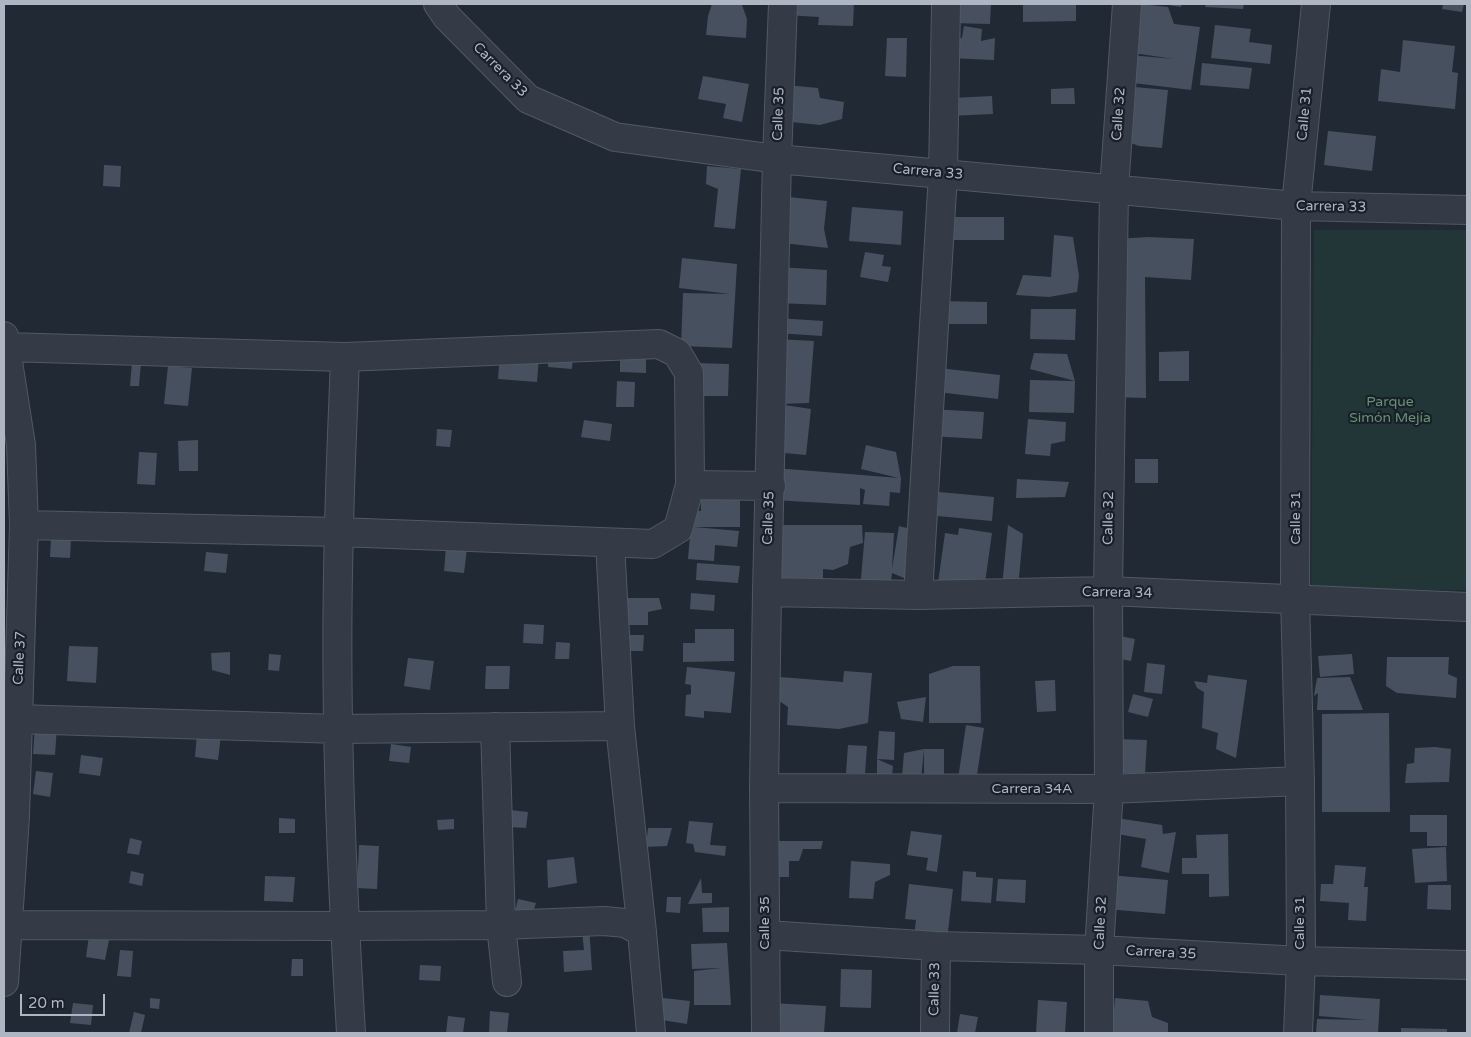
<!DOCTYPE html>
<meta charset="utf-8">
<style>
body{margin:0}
#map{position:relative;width:1471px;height:1037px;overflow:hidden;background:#212935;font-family:"Varela Round",sans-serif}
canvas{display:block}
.frame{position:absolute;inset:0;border:5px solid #aeb6c3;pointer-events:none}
.scale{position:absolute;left:20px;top:994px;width:85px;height:22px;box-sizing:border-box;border:2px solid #aeb6c3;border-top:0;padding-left:6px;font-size:15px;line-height:18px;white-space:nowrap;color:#aeb6c3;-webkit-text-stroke:4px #19202a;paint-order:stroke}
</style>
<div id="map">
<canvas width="1471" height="1037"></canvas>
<div class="frame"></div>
<div class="scale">20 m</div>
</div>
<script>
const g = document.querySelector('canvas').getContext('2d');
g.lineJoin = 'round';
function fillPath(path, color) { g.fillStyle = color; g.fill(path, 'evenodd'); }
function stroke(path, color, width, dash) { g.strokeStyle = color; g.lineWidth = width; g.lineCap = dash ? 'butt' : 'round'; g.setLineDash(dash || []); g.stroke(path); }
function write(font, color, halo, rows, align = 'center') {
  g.font = font + ' "Varela Round",sans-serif'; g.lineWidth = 4.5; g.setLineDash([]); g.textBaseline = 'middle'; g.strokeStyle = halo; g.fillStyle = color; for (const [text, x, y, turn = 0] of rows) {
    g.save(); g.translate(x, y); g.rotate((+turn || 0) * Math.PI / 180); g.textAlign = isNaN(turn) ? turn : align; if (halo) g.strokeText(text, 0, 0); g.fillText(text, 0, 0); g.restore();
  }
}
fillPath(new Path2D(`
 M1314 230H1467V590L1311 589Z`), '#233637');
fillPath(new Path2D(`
 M712 4 742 5 747 19 746 38 706 35 708 16Z
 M787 4H854L853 26 818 25 819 17 786 15Z
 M952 4H991L990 24 951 23Z
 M1023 4H1076V21L1023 22Z
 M1140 4 1168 7 1174 24 1200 27 1191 90 1133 83 1130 55 1174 59 1133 53Z
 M1162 4H1182L1181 7Z
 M1206 4H1244L1243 9 1205 7Z
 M1443 4H1464L1462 12 1442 9Z
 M1215 25 1251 29 1249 42 1272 45 1270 64 1211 58Z
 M964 26 982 29 981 41 995 38 994 60 949 58 950 41 962 38Z
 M887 38H907L906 77 885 76Z
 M1403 40 1455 46 1452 72 1458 73 1455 109 1378 101 1381 69 1400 72Z
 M1202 63 1252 68 1249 89 1200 85Z
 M703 76 749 84 742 122 723 118 726 104 698 99Z
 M786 85 818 88 820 98 844 102 842 119 820 125 782 121Z
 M1123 86 1168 90 1162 148 1139 146 1122 140Z
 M1074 88 1075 104H1051V89Z
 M992 96 993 114 948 116 952 98Z
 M1328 131 1376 136 1372 171 1324 165Z
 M104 165 121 166 120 187 103 186Z
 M707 166 741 169 735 229 714 227 718 189 706 184Z
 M788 197 827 201 824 229 828 248 783 243Z
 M852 207 903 211 901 245 849 241Z
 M949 217H1004V240H949Z
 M1054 235 1073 237 1079 276 1077 292 1049 297 1016 295 1023 275 1051 277Z
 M1148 237 1194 239 1191 280 1145 277 1146 398 1111 397 1116 239Z
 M865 252 884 255 882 266 891 267 888 282 860 277Z
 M682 258 737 264 732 348 681 346 683 293 730 294 679 288Z
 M778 267 827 270 826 305 777 303Z
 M937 301 987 302V324H937Z
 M1031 309H1076L1075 340 1030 339Z
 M777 318 823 321 822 336 776 333Z
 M776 339 814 341 809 403 778 404Z
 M1189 351V381H1159V352Z
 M549 352 573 354 572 369 548 367Z
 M620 352H646V373L620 372Z
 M500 353 539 356 537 382 498 379Z
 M1034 353 1067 354 1075 381 1030 369Z
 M132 362H141L139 386H130Z
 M695 363 729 364 728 396H694Z
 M168 366 192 368 188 406 164 404Z
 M939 368 1000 375 998 399 937 392Z
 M1030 380 1075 381 1074 413 1029 412Z
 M617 381 635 382 634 407H616Z
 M778 404 811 409 806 455 773 452Z
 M930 409 984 412 982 439 929 436Z
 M1028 419 1066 422 1065 441 1051 444 1050 456 1025 454Z
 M584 420 612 424 610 441 581 437Z
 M437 429 452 430 450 447 436 446Z
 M198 440V471H179L178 441Z
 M866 445 896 452 901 479 900 493 890 492 889 506 863 504 865 490 860 488V505L773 500 775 468 899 478 861 469Z
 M139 452 157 453 155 485 137 484Z
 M1135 459H1158V483H1135Z
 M1017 479 1069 482 1065 497 1016 498Z
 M939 492 994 497 992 521 937 516Z
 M701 494H740V527H694L739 531 737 547 715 545 714 561 688 559 692 511H701Z
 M779 525H862L863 543 850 547 848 564 833 570 823 569V585L778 586Z
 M1008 525 1023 534 1018 588 1002 587Z
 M899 526 919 531 916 583 892 573 890 592 860 590 865 532 894 533 892 569Z
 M959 528 992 533 984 590 938 583 945 533 958 535Z
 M51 539 71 540 70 558 50 557Z
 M446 547 467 549 464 573 444 571Z
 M206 552 228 554 226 573 204 571Z
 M697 563 740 566 738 583 696 580Z
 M691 593 715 595 714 611 690 609Z
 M618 598H659L662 609 648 612V625H618Z
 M524 624 544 625 543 644 523 643Z
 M695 629H734V661L683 662V643H695Z
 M618 635H644L643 651H619Z
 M1114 635 1135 639 1131 661 1110 657Z
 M556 642 570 643 569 659H555Z
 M69 646 98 647 96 683 67 681Z
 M230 652V675L212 670 211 653Z
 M269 654 281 655 279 671 268 670Z
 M1352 654 1354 674 1320 677 1318 656Z
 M1387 657H1449L1448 674 1457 678 1456 698 1397 693 1386 686Z
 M408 658 434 661 430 690 404 686Z
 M1147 663 1165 665 1162 694 1144 692Z
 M486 666H510L509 689H485Z
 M953 666H980L981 723H929V674Z
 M687 667 735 672 731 713 704 711V718L685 716 686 695 691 694V685L685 684Z
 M844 671 872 673 868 723 839 729 787 725 788 707 778 700 780 677 843 682Z
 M1208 675 1247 680 1236 758 1216 749 1218 733 1202 728 1204 692 1197 688 1194 681 1207 683Z
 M1350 677 1363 710H1317L1318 693 1314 696 1317 678Z
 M1055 680 1056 711 1037 712 1035 681Z
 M1133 694 1153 699 1148 717 1128 712Z
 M926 697 923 722 901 719 897 702Z
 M1389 713 1390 812H1322V714Z
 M35 725 57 726 55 755 33 754Z
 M966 725 984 728 976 782 958 779Z
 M879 731 895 732 894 760 877 759Z
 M197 732 221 735 218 760 195 757Z
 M1116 739 1147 740 1145 774 1115 773Z
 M391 744 411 747 409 763 389 761Z
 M848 745 867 746 865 774 846 773Z
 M1435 747 1451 749 1449 782 1405 783 1407 764 1414 763 1415 748Z
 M924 749H944V780H924V749L921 780 902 777 904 753Z
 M81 755 103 758 100 776 79 773Z
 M877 759 893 766 891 785H877Z
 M36 771 53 773 50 797 33 794Z
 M510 810 528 812 526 828 509 827Z
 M1410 815H1447V846H1427V832H1410Z
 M1110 817 1162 825 1163 834 1176 832 1169 873 1141 867 1146 839 1111 833Z
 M279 818 295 819V833H279Z
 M454 819V829L438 830 437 820Z
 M689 821 713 823 710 845 726 846 725 856 695 852 693 844 686 843Z
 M648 828H672L667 846 646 847Z
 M911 831 942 835 937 872 926 870 928 858 907 855Z
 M1228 834 1229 896 1209 897V874H1182V858H1197L1196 835Z
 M130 838 142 841 139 855 127 853Z
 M772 841H823L821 849H803L799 861H789V877H769Z
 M359 845 379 846 377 889 357 888Z
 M1446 847 1447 881 1415 883 1412 849Z
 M574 857 577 883 548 888 547 860Z
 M851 861 890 864V875L875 882 873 899 849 898Z
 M1335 865 1366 867 1364 887H1368L1366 921 1348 920 1349 903 1320 901 1321 884H1333Z
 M131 871 144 874 142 886 129 883Z
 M963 871 976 872V877L993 878 991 903 961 901Z
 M1109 875 1168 880 1165 914 1106 909Z
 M265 876 295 877 293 902 264 901Z
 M701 878 702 893H712V903L688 904Z
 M998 879 1026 880 1025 903 996 901Z
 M909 884 953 889 947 940 914 937 916 920 905 919Z
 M1428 885H1451V910L1427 909Z
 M667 897H681L680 913 666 912Z
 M518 899 536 903 532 916 515 912Z
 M729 907V932H703L702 908Z
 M589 925 592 970 564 972 563 951 584 950 582 931Z
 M89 936 109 940 105 960 86 957Z
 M727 943 731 1005H694V971L721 968 692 969 691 944Z
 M120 950 133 951 131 977 117 976Z
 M292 959H303V976H291Z
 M420 965 441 966 440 981 419 980Z
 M841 969 872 970 871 1008 840 1007Z
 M1320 995 1380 999 1378 1033H1316L1317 1019 1367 1020 1319 1016Z
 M150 998 160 999 159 1009 150 1008Z
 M663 998 690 1001 687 1024 661 1020Z
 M1115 998 1148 1001 1152 1017 1168 1023V1033H1112Z
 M1038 1000 1067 1002 1065 1033H1036Z
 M73 1003 93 1005 91 1025 70 1023Z
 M772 1003 826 1006 824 1033H781V1023H770Z
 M490 1011 509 1013 507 1033 489 1032Z
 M134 1012 145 1015 141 1033H129Z
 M960 1014 978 1017 975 1033H957Z
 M448 1016 465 1018 463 1033H446Z
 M1401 1028 1447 1029V1033H1401Z`), '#47505f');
const street = new Path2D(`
 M438 4 447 17 528 99 615 137 777 159 1296 206 1467 210
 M4 336 21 445 24 525 15 816 4 982
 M6 347 345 357 659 344 677 353 689 373 690 485 678 529 653 544 339 532 24 525
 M345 357C343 415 340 473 339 531 334 698 341 866 351 1033
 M690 485 771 486
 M610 543 620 726 642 932 651 1033
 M767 592 918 595 1108 591 1467 607
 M918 595 943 174 946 4
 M18 719 339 729 620 726
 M495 727 501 925 507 982
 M764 788 1109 789 1300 781
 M8 925 344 926 501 925 604 921 625 923 642 932
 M766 935 936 946 1099 950 1301 961 1467 965
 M766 1033 764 788 767 592 777 159 783 4
 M935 1033 936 946
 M1099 1033V950L1109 789 1108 591 1114 189 1127 4
 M1298 1033 1301 961 1300 781 1295 598 1296 206 1316 4`);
stroke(street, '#515964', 30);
stroke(street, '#343b46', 28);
write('14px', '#aeb6c3', '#19202a', [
 ["Carrera 33",500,70,45],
 ["Calle 35",779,114,-88],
 ["Calle 32",1119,114,-86],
 ["Calle 31",1305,114,-85],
 ["Carrera 33",928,172,5],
 ["Carrera 33",1331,207,1],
 ["Calle 35",769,518,-88],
 ["Calle 32",1109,518,-89],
 ["Calle 31",1296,518,-90],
 ["Carrera 34",1117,593,1],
 ["Calle 37",20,658,-87],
 ["Carrera 34A",1032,789],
 ["Calle 35",765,923,-90],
 ["Calle 32",1101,923,-87],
 ["Calle 31",1300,923,-90],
 ["Carrera 35",1161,953,3],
 ["Calle 33",935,989,-89]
]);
write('14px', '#679171', '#19202a', [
 ["Parque",1390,402],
 ["Simón Mejía",1390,418]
]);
</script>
